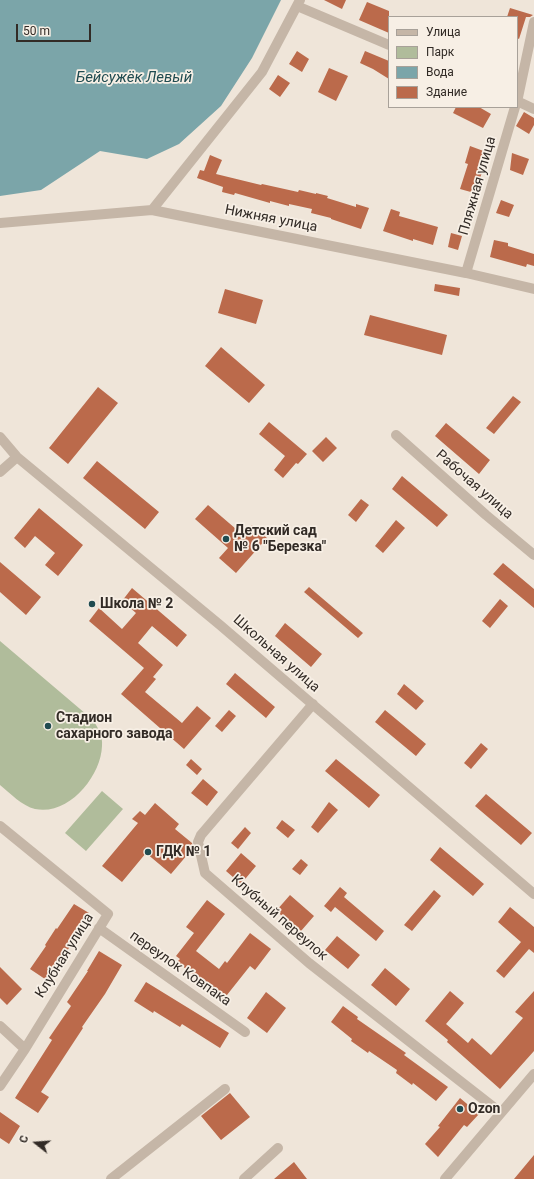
<!DOCTYPE html>
<meta charset="utf-8">
<style>
body{margin:0}
#map{position:relative;width:534px;height:1179px;overflow:hidden;background:#efe5d9;font-family:Roboto,sans-serif}
canvas{display:block}
.legend{position:absolute;left:388px;top:16px;width:130px;height:92px;box-sizing:border-box;background:#f7efe5;border:1px solid #a8a199;margin:0;padding:5px 7px;list-style:none;font-size:12px;color:#322b26}
.legend li{display:flex;align-items:center;gap:8px;height:20px}
.legend b{width:20px;border:1px solid #a8a199}
.north{position:absolute;left:16px;top:1123px;width:40px;height:40px;-webkit-text-stroke:3px #f7efe5;paint-order:stroke;rotate:287deg;font-size:11px;font-weight:700;line-height:16px;text-align:center;color:#322b26}
.north::after{content:'';display:block;margin:auto;width:14px;height:18px;background:#322b26;clip-path:polygon(50% 0,100% 100%,50% 72%,0 100%)}
.scale{position:absolute;left:16px;top:24px;width:75px;height:18px;box-sizing:border-box;border:2px solid #322b26;border-top:0;padding-left:5px;font-size:12px;line-height:14px;white-space:nowrap;color:#322b26;-webkit-text-stroke:3px #f7efe5;paint-order:stroke}
</style>
<div id="map">
<canvas width="534" height="1179"></canvas>
<ul class="legend">
<li><b style="height:5px;background:#c5b6a7"></b>Улица</li>
<li><b style="height:11px;background:#b0bc9b"></b>Парк</li>
<li><b style="height:11px;background:#7ba5a9"></b>Вода</li>
<li><b style="height:11px;background:#bb6a4b"></b>Здание</li>
</ul>
<div class="north">С</div>
<div class="scale">50 m</div>
</div>
<script>
const g = document.querySelector('canvas').getContext('2d');
g.lineJoin = 'round';
function fillPath(path, color) { g.fillStyle = color; g.fill(path, 'evenodd'); }
function stroke(path, color, width, dash) { g.strokeStyle = color; g.lineWidth = width; g.lineCap = dash ? 'butt' : 'round'; g.setLineDash(dash || []); g.stroke(path); }
function write(font, color, halo, rows, align = 'center') {
  g.font = font + ' Roboto,sans-serif'; g.lineWidth = 3.5; g.setLineDash([]); g.textBaseline = 'middle'; g.strokeStyle = halo; g.fillStyle = color; for (const [text, x, y, turn = 0] of rows) {
    g.save(); g.translate(x, y); g.rotate((+turn || 0) * Math.PI / 180); g.textAlign = isNaN(turn) ? turn : align; if (halo) g.strokeText(text, 0, 0); g.fillText(text, 0, 0); g.restore();
  }
}
fillPath(new Path2D(`
 M0 641 93 720C98 728 103 736 102 746 101 776 69 816 35 809 22 806 10 793 0 785Z
 M102 791 123 809 86 851 65 833Z`), '#b0bc9b');
fillPath(new Path2D(`
 M0 0H281L252 58 221 106 179 144 147 159 100 151 41 190 0 196Z`), '#7ba5a9');
fillPath(new Path2D(`
 M324 0H346L342 9Z
 M367 2 389 11V33L359 20Z
 M510 8 533 15 530 17H526L519 39 517 38V17H507Z
 M297 51 309 59 302 72 289 64Z
 M365 51 389 61V79L373 69 360 63Z
 M329 68 348 76 336 101 318 92Z
 M278 75 290 83 280 97 269 89Z
 M456 107H479L491 114 483 128 453 113Z
 M524 112 534 118V125L529 134 516 126Z
 M470 146 489 153 480 178 482 179 478 194 460 189 468 164 465 163Z
 M512 153 529 159 523 175 510 170Z
 M210 155 222 160 216 174 261 185 262 184 298 192 299 190 316 194V193L328 196 327 198 356 207V204L369 208 361 229 331 219V218L311 213 312 209 289 204V206L270 201V203L235 193 234 195 222 192 223 187 197 178 200 170 204 171Z
 M501 200 514 205 509 217 496 213Z
 M391 209 400 212 399 216 438 227 433 245 413 239V241L383 231Z
 M451 233 462 236 458 250 448 247Z
 M494 240 508 243V246L534 254V266L527 264 526 267 490 257Z
 M435 284 460 288 459 296 434 291Z
 M225 289 263 300 256 324 218 313Z
 M370 315 447 335 442 355 364 335Z
 M221 347 265 385 249 403 205 366Z
 M98 387 118 403 68 464 49 448Z
 M513 396 521 402 494 434 486 428Z
 M269 422 307 454 298 464 296 463 283 478 274 470 285 456 259 434Z
 M446 423 490 460 479 474 435 436Z
 M326 437 337 448 323 462 312 451Z
 M97 461 159 512 145 529 83 478Z
 M402 476 448 515 437 527 392 489Z
 M361 499 369 505 356 522 348 515Z
 M208 505 243 535 252 525 267 538 236 573 219 558 228 548 195 519Z
 M39 508 83 545 58 576 45 565 55 553 35 536 25 548 14 538Z
 M396 520 405 528 383 553 375 546Z
 M0 562 41 597 26 615 0 592Z
 M503 563 534 589V608L493 574Z
 M309 587 363 633 358 638 304 592Z
 M132 588 187 635 177 647 152 626 138 643 163 665 153 677 156 679 145 692 182 723 197 706 211 718 184 749 121 694 144 668 89 621 99 608 122 629 136 613 122 601Z
 M500 599 508 606 490 628 482 621Z
 M285 623 322 654 311 667 275 636Z
 M235 673 275 707 266 718 226 684Z
 M404 684 424 701 416 710 397 694Z
 M229 710 236 716 222 732 215 726Z
 M385 710 426 744 416 756 375 722Z
 M481 743 488 749 471 769 464 763Z
 M191 759 202 769 197 775 186 765Z
 M336 759 380 795 369 808 325 771Z
 M203 779 218 792 207 806 191 793Z
 M486 794 532 833 521 845 475 806Z
 M329 802 338 810 318 833 311 827Z
 M155 803 179 824 175 829 192 843 193 848 171 874 146 853 122 882 102 866 138 823 132 819 140 811 145 815Z
 M282 820 295 830 288 838 276 828Z
 M245 827 251 833 238 849 231 843Z
 M440 847 484 884 473 896 430 860Z
 M241 853 256 866 241 884 226 871Z
 M301 859 308 865 300 875 292 869Z
 M340 887 347 893 344 897 384 931 376 941 335 907 331 912 324 906Z
 M434 890 441 896 412 931 404 925Z
 M290 895 314 916 301 931 276 911Z
 M207 900 225 914 196 951 219 969 225 961 227 963 250 933 271 949 255 970 250 966 223 1000 206 986 207 985 177 962 180 959 176 956 194 933 186 927Z
 M74 904 89 913 72 938 74 940 48 981 30 969 46 946 45 945 56 928 57 929Z
 M510 907 534 927V953L529 949 504 978 496 971 521 942 498 922Z
 M337 936 360 955 348 969 325 950Z
 M99 951 122 965 105 994 82 1027 83 1028 41 1092 49 1097 38 1113 15 1098 52 1040 49 1038 71 1006 67 1002 88 971H87Z
 M0 967 22 989 7 1005 0 998Z
 M385 968 410 989 396 1006 371 985Z
 M146 982 229 1033 220 1048 182 1024 180 1027 154 1011 153 1013 134 1001Z
 M450 991 464 1003 446 1024 468 1043 472 1038 491 1055 523 1018 515 1012 534 991V1051L500 1089 447 1042 448 1040 425 1021Z
 M266 992 286 1008 267 1033 247 1018Z
 M343 1006 358 1017 357 1019 406 1053 404 1055 448 1087 436 1101 413 1083 412 1085 396 1073 397 1070 369 1051 368 1053 351 1041 352 1039 331 1022Z
 M230 1093 250 1117 221 1140 201 1116Z
 M460 1098 479 1114 467 1127 464 1125 438 1157 425 1144 440 1127 438 1126Z
 M0 1112 20 1126 9 1144 0 1138Z
 M534 1155V1179H514Z
 M294 1162 307 1179H274Z`), '#bb6a4b');
stroke(new Path2D(`
 M297 6 389 45
 M517 101 534 109
 M517 102 534 22
 M152 210 262 72 300 0
 M0 223 152 210 466 273 534 289
 M466 273 515 107
 M396 435 486 515 534 555
 M0 437 17 457 220 625 534 894
 M0 472 17 457
 M313 704 201 835 198 842 205 873 309 963 501 1113
 M0 826 108 914 25 1049 0 1086
 M99 928 245 1032
 M0 1026 25 1049
 M111 1179 225 1089
 M244 1179 278 1148
 M445 1179 534 1074`), '#c5b6a7', 10);
for (const [x, y, r, color] of [
 [226,539,4,"#204b50"],
 [92,604,4,"#204b50"],
 [48,726,4,"#204b50"],
 [148,852,4,"#204b50"],
 [460,1109,4,"#204b50"]
]) { const dot = new Path2D(); dot.arc(x, y, r, 0, 2 * Math.PI); g.fillStyle = color; g.fill(dot); stroke(dot, '#f7efe5', 1.5); }
write('14px', '#322b26', '#f7efe5', [
 ["Пляжная улица",478,186,-74],
 ["Нижняя улица",271,219,11],
 ["Рабочая улица",474,485,41],
 ["Школьная улица",276,654,41],
 ["Клубный переулок",279,918,41],
 ["Клубная улица",65,956,-58],
 ["переулок Ковпака",180,969,35]
]);
write('bold 14px', '#322b26', '#f7efe5', [
 ["Детский сад",234,531],
 ["№ 6 \"Березка\"",234,547],
 ["Школа № 2",100,604],
 ["Стадион",56,718],
 ["сахарного завода",56,734],
 ["ГДК № 1",156,852],
 ["Ozon",468,1109]
], 'left');
write('italic 15px', '#204b50', '#f7efe5', [
 ["Бейсужёк Левый",134,78]
]);
</script>
